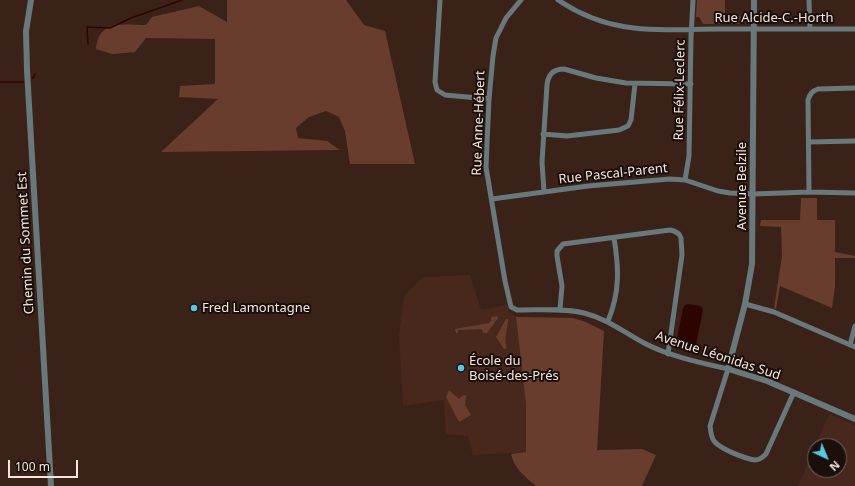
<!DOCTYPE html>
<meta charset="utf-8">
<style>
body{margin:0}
#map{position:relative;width:855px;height:486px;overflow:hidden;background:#3b2219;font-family:"Noto Sans",sans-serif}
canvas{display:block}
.north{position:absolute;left:807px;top:438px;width:40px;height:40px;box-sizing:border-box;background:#1a0f0b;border:1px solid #72655f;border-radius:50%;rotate:136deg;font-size:11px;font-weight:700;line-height:16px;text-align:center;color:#f6e5de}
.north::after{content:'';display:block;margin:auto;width:14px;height:18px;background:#57c9e2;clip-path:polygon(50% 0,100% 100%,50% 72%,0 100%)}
.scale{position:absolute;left:8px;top:460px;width:70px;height:18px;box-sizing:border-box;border:2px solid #f6e5de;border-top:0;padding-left:5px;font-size:12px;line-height:14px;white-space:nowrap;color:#f6e5de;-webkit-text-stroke:3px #1a0f0b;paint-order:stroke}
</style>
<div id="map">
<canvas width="855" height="486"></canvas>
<div class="north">N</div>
<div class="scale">100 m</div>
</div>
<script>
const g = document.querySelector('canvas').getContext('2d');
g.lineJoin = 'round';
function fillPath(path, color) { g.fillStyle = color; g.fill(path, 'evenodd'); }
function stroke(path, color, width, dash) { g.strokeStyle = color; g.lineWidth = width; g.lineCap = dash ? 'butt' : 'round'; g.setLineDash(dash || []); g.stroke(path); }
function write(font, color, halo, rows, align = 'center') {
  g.font = font + ' "Noto Sans",sans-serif'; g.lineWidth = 4; g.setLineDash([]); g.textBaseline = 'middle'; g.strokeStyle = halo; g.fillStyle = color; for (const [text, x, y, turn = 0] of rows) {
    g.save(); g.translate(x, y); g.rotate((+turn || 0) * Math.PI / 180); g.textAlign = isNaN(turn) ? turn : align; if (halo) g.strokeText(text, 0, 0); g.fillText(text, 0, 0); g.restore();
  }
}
fillPath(new Path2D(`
 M470 275 481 310 507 305 508 311 516 317 526 404V452L473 455 468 436 446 434 444 400 403 406 399 335 404 296 423 277Z
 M829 414 855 425V486H798L815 447V470H839V446H815Z`), '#48281d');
fillPath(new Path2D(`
 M227 0H346L364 25 385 31 415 164H350L345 131 339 117 326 111 309 117 296 128 298 138 327 141 340 150 161 152 218 99 179 97 180 86 215 84V39L146 38 135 52 112 54 96 49C99 19 123 25 146 25L152 17 199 6 227 22Z
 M697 0H725V15L747 17V21L743 24H703L699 17H696Z
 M801 198H817V220H835V252L855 256V258H835V287L832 308 780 286 776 309 774 308 782 256 781 227 760 226 761 220H800Z
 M497 316 498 318 487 333H483L482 329 458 330V333H456L455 329 489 323 491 321V317Z
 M516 317 573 318 586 322 604 331 597 450 642 449 656 455 642 486H536C525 477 514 468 511 454L526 452V404Z
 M506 319H508C508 329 503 338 507 348L504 349 496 337Z
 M449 390 459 399 462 396 466 395 465 405 471 415 459 422 446 397Z`), '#693d2d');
fillPath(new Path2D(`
 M688 304 701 306 703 310 695 350 692 352 678 348 676 343 683 308 685 305Z`), '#2e0400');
stroke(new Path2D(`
 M88 44 87 27 110 28 131 18 182 0
 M32 78 34 77 35 74
 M0 82H24`), '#2e0400', 1.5);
stroke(new Path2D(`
 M440 0 435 82 437 90 445 95 489 99
 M521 0 506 18 496 38 493 56 489 99 486 167 505 281 511 307 517 310C539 310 562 308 584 313 608 319 625 333 646 344 669 356 702 363 728 369L710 426C711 432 711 437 714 441 720 449 746 459 755 460 760 460 763 457 766 454L794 392
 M558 0C613 37 659 29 720 29 765 29 810 29 855 29
 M809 0 810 29
 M543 134 567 136 619 130 628 126 631 120 635 84
 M809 142 855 141
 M685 180 689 156 691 37 693 0
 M544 192 542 162 547 85C548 75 553 69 564 69L596 78 626 83 691 84
 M809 192 808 100C810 94 812 91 818 89L855 88
 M492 199 588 186 670 179 685 180 718 191 730 193 753 194 809 192 855 193
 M745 304 774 312 855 347
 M560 309 562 286 557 256V251L563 244 670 230 674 231 679 234 681 238 682 255 668 354
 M608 321C620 292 619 268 614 238
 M850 345 855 326`), '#68787b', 5);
stroke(new Path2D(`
 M31 0 26 31 27 70 51 486
 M754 0 752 264 745 304 728 369 767 381 855 419`), '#68787b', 6);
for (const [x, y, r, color] of [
 [194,308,4,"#57c9e2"],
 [461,368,4,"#57c9e2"]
]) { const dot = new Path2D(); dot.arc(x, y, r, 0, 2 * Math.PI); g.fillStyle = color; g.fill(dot); stroke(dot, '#1a0f0b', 1.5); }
write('13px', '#f6e5de', '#1a0f0b', [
 ["Rue Alcide-C.-Horth",774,18],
 ["Rue Félix-Leclerc",680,90,-89],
 ["Rue Anne-Hébert",479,123,-88],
 ["Rue Pascal-Parent",613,174,-6],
 ["Avenue Belzile",742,186,-90],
 ["Chemin du Sommet Est",26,243,-93],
 ["Avenue Léonidas Sud",718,356,18]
]);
write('13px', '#f6e5de', '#1a0f0b', [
 ["Fred Lamontagne",202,308],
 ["École du",469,361],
 ["Boisé-des-Prés",469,376]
], 'left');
</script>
